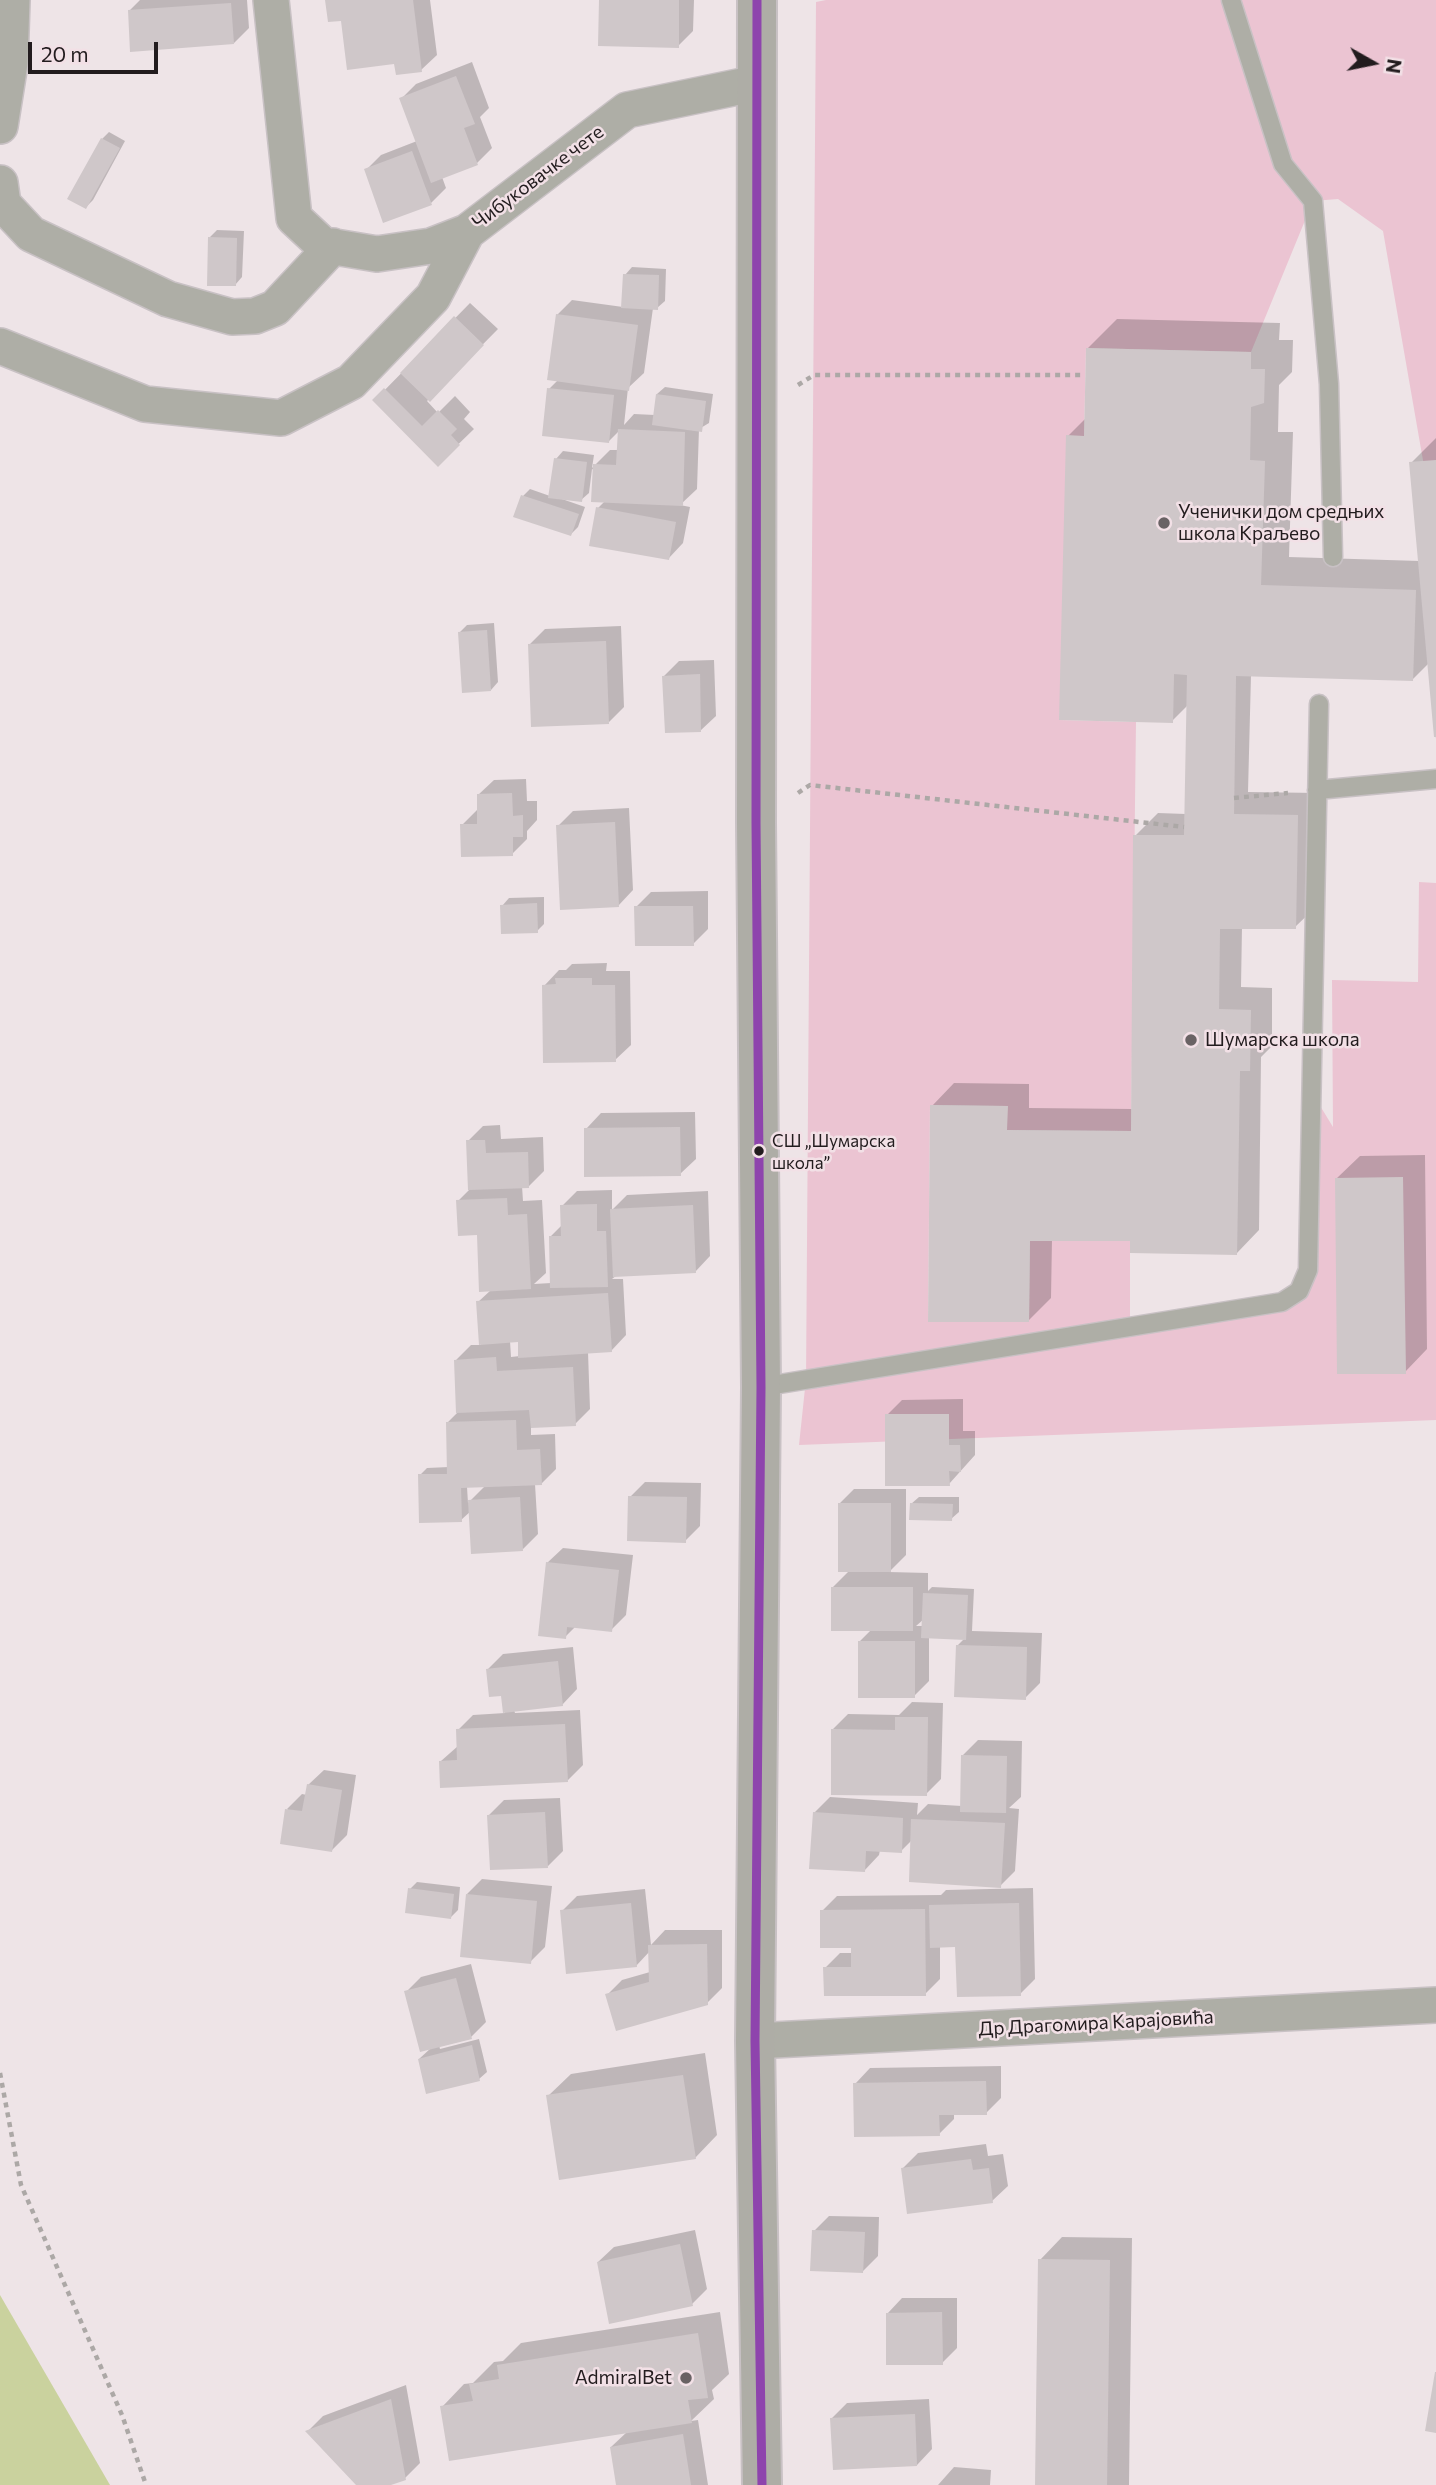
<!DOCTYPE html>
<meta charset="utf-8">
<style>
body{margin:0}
#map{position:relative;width:1436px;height:2485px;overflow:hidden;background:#eee4e7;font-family:Commissioner,sans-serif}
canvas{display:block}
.north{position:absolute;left:1338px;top:28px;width:70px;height:70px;-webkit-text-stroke:5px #f2e0e6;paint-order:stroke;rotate:99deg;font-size:19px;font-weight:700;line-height:28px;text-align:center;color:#221c1e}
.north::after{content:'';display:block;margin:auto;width:24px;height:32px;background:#221c1e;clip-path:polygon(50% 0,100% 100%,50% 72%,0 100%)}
.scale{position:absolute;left:28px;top:42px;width:130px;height:32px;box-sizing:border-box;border:4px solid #221c1e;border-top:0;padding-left:9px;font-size:21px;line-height:24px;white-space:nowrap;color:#221c1e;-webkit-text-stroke:5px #f2e0e6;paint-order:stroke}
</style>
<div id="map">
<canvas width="1436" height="2485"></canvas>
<div class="north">N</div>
<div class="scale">20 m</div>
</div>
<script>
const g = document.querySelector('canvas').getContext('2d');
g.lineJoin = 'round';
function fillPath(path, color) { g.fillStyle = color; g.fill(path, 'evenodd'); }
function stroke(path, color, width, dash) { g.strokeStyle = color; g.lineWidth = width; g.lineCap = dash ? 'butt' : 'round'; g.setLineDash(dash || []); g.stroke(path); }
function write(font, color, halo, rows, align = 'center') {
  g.font = font + ' Commissioner,sans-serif'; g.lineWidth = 5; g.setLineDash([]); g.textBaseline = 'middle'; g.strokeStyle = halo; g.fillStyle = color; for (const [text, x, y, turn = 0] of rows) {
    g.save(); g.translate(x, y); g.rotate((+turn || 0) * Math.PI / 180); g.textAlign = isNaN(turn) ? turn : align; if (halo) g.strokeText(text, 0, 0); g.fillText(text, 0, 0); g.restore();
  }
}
fillPath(new Path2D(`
 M826 0H1436V535L1383 231 1338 199 1313 201 1251 352 1086 348 1084 436 1059 720 1136 722 1131 1131 1007 1130V1106L930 1105 928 1321 1029 1322 1030 1241H1130V1326L1299 1291 1311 1091 1333 1127 1332 980 1418 982 1419 882 1436 883V1420L799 1445 806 1379 816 2Z`), '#ebc4d2');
fillPath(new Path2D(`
 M0 2295 110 2485H0Z`), '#cad29e');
fillPath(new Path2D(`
 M140 0H247L249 28 234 43 129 11Z
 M327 0H430L437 55 421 70 343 19Z
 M601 0H694L693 31 678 46Z
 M472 62 489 108 480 117 492 148 477 163 442 177 446 188 431 203 366 170 381 155 417 141 401 99 416 84Z
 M109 132 125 141 93 200 86 207 102 139Z
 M217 230 244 231 242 277 235 285 210 237Z
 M632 267 666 269 665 301 657 308H653L644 373 628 388 624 425 634 414 655 415 657 394 665 387 713 394 709 423 699 429 697 489 680 505 690 507 683 543 668 559 598 508 605 501 594 470 592 469 589 493 581 500 562 499 585 507 578 527 571 534 523 496 530 489 550 496 556 459 563 451 594 455 592 468 610 450H618L619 431 609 441 549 389 559 379 557 315 572 300 623 307 625 275Z
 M470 303 498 329 427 401 438 413 455 396 470 412 464 419 474 429 438 464 375 400Z
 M1117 319 1280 323 1279 340H1293L1292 372 1279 385 1278 432H1293L1289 557 1420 561 1411 463 1436 438V739L1429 663 1413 679 1251 675 1248 792 1319 793 1318 905 1295 927H1242L1241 987 1272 988V1046L1261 1057 1259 1230 1237 1253 1131 1239H1052L1051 1298 1029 1320 932 1106 954 1083 1029 1084V1108L1133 1109 1135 836 1158 813 1186 814 1188 705 1172 721 1068 436 1086 418 1088 348Z
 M494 623 498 682 491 690 460 632 467 625Z
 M621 626 624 707 609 722 530 644 545 629Z
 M714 660 716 716 700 731 664 676 679 661Z
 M526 779 527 801H537V820L527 831V839L512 854 462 825 477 810 478 795 494 780Z
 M629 808 633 890 618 906 558 826 573 811Z
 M708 891V929L693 944 636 907 651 892Z
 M544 897V924L537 931 502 906 509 898Z
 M607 963 606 971H630L631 1045 615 1060 544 986 559 970H566L572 964Z
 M695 1112 696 1159 680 1174 586 1129 601 1113Z
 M500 1125 501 1139 543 1137 544 1171 529 1186H522L523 1201 542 1200 546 1273 534 1284 551 1283 550 1237 562 1225V1206L577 1191 612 1190V1210L627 1195 708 1191 710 1256 695 1272 617 1275 612 1279H623L626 1335 611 1351 588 1352 590 1409 575 1424 531 1426V1435L555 1434 556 1469 541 1484H535L538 1534 523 1549 471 1511 461 1520 420 1475 427 1468 449 1467 447 1423 458 1412 456 1360 471 1345H481L478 1302 491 1290 478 1233 458 1201 470 1189 468 1141 483 1126ZM520 1340V1356L511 1357 510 1341ZM485 1486 468 1503 467 1487Z
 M1425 1155 1427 1349 1405 1372 1337 1178 1360 1156Z
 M963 1399V1431H975V1455L949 1484 887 1415 902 1400Z
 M645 1482 701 1483 700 1526 685 1541 630 1497Z
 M854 1489H906V1555L889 1572 928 1573V1591L932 1587 974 1589 972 1631 1042 1633 1040 1683 1025 1698 957 1646 965 1638 929 1637V1681L914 1696 860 1641 872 1629 833 1587 850 1570 839 1504ZM924 1619 923 1626H916Z
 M919 1497H959V1512L951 1519 911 1504Z
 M563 1548 633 1555 626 1615 611 1630 576 1626 565 1637 547 1563Z
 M573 1647 577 1689 562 1705 514 1710 515 1713 580 1710 583 1765 568 1780 441 1761 458 1746V1730L473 1715 505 1713 503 1694 488 1669 503 1654Z
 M912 1702 943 1703 941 1779 926 1794 833 1729 848 1714 899 1715Z
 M978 1740 1022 1741 1021 1797 1009 1808 1019 1809 1015 1871 1000 1886 912 1840 901 1851 880 1850 879 1855 864 1871 814 1813 830 1797 918 1803 917 1815 928 1804 962 1806 963 1755Z
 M324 1770 356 1775 347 1835 332 1850 287 1809 302 1794 307 1795 308 1785Z
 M560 1798 563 1851 548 1866 489 1815 504 1800Z
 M482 1879 552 1886 545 1947 530 1962 467 1894Z
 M417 1882 460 1887 458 1910 451 1917 410 1889Z
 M1033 1888 1035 1979 1020 1994 957 1946H940V1979L925 1994 825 1968 840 1953H853V1946L822 1911 837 1896 941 1895 946 1890Z
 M645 1889 651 1945 665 1930H722V1988L707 2003 607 1995 622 1980 650 1972V1951L636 1966 562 1911 577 1896Z
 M471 1964 486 2022 471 2037 439 2045 440 2049 479 2039 487 2072 479 2079 419 2059 431 2048 406 1992 421 1977Z
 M705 2053 717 2135 695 2158 548 2096 571 2074Z
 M1001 2066V2098L986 2113H954V2119L939 2134 855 2084 870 2068Z
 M986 2144 988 2156 1003 2154 1008 2186 992 2201 903 2168 918 2153Z
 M829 2216 879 2217 878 2256 863 2271 814 2231Z
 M695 2230 707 2289 692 2304 598 2262 614 2247Z
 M1062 2237 1132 2238 1129 2485H1037L1040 2260Z
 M902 2298H957V2348L942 2363 887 2314Z
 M720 2312 729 2374 712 2390 714 2399 691 2421 698 2420 708 2485H618L611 2447 628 2431 442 2407 464 2384 473 2383 494 2362 503 2361 521 2343Z
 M406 2385 420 2463 405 2478 386 2485H358L308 2431 323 2416Z
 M929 2399 932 2449 917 2465 832 2418 847 2403Z
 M954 2467 991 2470 990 2485H938Z`), '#0003');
fillPath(new Path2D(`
 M325 0H413L422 72 396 75 394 64 347 70 341 21 328 22Z
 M599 0H679V48L598 46Z
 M231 3 234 44 130 52 128 10Z
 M456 76 475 124 464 128 478 165 431 183 399 98Z
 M101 138 120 148 86 209 67 199Z
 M412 151 432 205 383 223 364 169Z
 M208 237 237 238 236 286H207Z
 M623 274 659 275 658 310 621 308Z
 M556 314 638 325 629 391 547 380Z
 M454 316 484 345 430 402 400 373Z
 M1086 348 1251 352V369H1265L1264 403 1251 407 1250 460 1265 461 1261 585 1416 590 1413 681 1236 676 1234 814 1298 815 1296 929H1220L1219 1009 1251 1010 1250 1071H1240L1237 1255 1130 1253V1241H1030L1029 1322H928L930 1105 1008 1106 1007 1130 1131 1131 1133 835H1184L1187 675 1174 674 1173 723 1059 720 1066 435 1084 436Z
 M384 388 422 426 438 410 457 429 451 435 460 445 438 467 372 400Z
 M547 388 614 395 609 443 542 436Z
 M656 394 706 401 702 432 652 425Z
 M618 429 685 432 683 506 591 502 593 464 616 465Z
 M554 458 587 462 582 502 548 498Z
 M1436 460V737H1434L1409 462Z
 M521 495 579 514 571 536 513 517Z
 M596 507 676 522 669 560 589 546Z
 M487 630 491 691 462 693 458 632Z
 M606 641 609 724 531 727 528 644Z
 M700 674 701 732 665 733 662 676Z
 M512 793 513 816 523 815V837H513V856L461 857 460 824H477V794Z
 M615 822 619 907 560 910 556 825Z
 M537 903 538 933 501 934 500 905Z
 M634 906H693L694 946H635Z
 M555 978H592V985H615L616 1062 543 1063 542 985 556 984Z
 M680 1127 681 1176 584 1177V1128Z
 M466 1140H485L486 1153 528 1152 529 1188 468 1190Z
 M1403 1177 1406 1374H1337L1335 1178Z
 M507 1198 508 1215 527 1214 531 1289 479 1292 477 1235 458 1236 456 1200Z
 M597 1204V1231H606L608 1287 550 1288 549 1236H561L560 1205Z
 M693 1205 696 1273 613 1277 610 1209Z
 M608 1293 612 1352 518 1358V1342L479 1345 476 1301Z
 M496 1357 497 1371 573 1367 576 1426 531 1428 529 1410 456 1413 454 1360Z
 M885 1414H949V1445H960L961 1472 949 1471 950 1486H885Z
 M516 1420 517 1450 540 1449 542 1485 461 1488 462 1522 419 1523 418 1474H447L446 1422Z
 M628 1496 687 1497 686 1543 627 1541Z
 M520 1497 523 1551 471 1554 468 1500Z
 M838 1503H891V1572H838Z
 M910 1503 953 1504 952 1521 909 1520Z
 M546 1562 619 1570 612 1632 567 1627 566 1639 538 1636Z
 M831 1587H913V1631H831Z
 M923 1593 968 1595 966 1640 921 1638Z
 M858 1641H915V1698H858Z
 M956 1645 1027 1647 1026 1700 954 1697Z
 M558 1661 563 1706 503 1713 501 1696 489 1697 486 1669Z
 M895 1717H928L927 1796 831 1795V1729L895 1730Z
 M565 1724 568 1782 440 1788 439 1761 457 1760 456 1729Z
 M961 1755 1007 1756 1006 1813 960 1812Z
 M307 1784 342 1790 332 1852 280 1844 285 1809 302 1811Z
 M545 1812 548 1868 490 1870 487 1815Z
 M813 1812 903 1818 902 1853 866 1851 865 1872 809 1869Z
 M911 1819 1005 1823 1001 1888 909 1882Z
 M408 1888 454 1894 451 1919 405 1913Z
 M466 1894 537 1901 531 1964 460 1957Z
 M631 1903 637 1967 566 1974 560 1910Z
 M1019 1903 1021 1996 957 1997 955 1947 930 1948 929 1905Z
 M925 1909 926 1996H824L823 1967H851V1948H820V1910Z
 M707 1944 708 2005 616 2031 605 1994 649 1982 648 1945Z
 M456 1978 472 2039 420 2052 404 1991Z
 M472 2045 480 2081 426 2094 418 2059Z
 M683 2075 696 2159 559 2180 546 2095Z
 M986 2081 987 2115H939L940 2136 854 2137 853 2083Z
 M971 2159 973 2170 989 2168 993 2203 907 2214 901 2168Z
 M812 2230 865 2232 863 2273 810 2271Z
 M680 2244 693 2306 609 2324 597 2262Z
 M1038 2259 1110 2260 1107 2485H1035Z
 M942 2312 943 2365H886V2313Z
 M698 2333 708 2398 688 2400 692 2423 449 2461 440 2406 473 2401 469 2384 499 2379 497 2365Z
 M1435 2372H1436V2433L1425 2431Z
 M391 2399 406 2480 391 2485H356L305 2431Z
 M915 2414 917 2466 833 2470 830 2418Z
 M683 2434 691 2485H616L610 2447Z`), '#cfc7c9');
const lane = new Path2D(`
 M1231 0 1283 164 1313 201 1329 384 1333 557
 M1317 790 1436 779
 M761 1387 1282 1302 1299 1291 1308 1270 1319 704`);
const street = new Path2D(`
 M271 0 294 218 323 245 377 254 431 246 467 232 627 110 757 83
 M0 126 10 63 12 0
 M0 183 3 204 31 234 168 299 232 317 255 316 275 308 333 246
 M0 346 145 404 281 418 351 382 433 297 467 232
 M755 2041 1436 2005`);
const secondary = new Path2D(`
 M757 0 756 822 761 1387 755 2041 762 2485`);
stroke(lane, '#c8c1c4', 21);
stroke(street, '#c8c1c4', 38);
stroke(secondary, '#c8c1c4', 42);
stroke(new Path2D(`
 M798 385 814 375H1085
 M798 793 810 785 1184 827
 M1234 798 1288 793
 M0 2073 21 2185 122 2415 146 2485`), '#aca8a6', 4.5, [5, 5]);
stroke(lane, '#aeaea6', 18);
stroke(street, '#aeaea6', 35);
stroke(secondary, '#aeada6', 38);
stroke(new Path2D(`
 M757 0 756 822 761 1387 755 2041 762 2485`), '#8e44ad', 9);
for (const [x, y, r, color] of [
 [1164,523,7,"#696264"],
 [1191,1040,7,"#696264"],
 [759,1151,6,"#221c1e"],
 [686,2378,7,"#696264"]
]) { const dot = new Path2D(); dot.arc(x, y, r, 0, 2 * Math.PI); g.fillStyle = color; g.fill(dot); stroke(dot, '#f2e0e6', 2.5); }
write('17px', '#221c1e', '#f2e0e6', [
 ["СШ „Шумарска",772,1141],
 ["школа”",772,1163]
], 'left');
write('19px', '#221c1e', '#f2e0e6', [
 ["Чибуковачке чете",538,177,-37],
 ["Др Драгомира Карајовића",1096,2023,-3]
]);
write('19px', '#221c1e', '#f2e0e6', [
 ["Ученички дом средњих",1178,512],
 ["школа Краљево",1178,534],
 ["Шумарска школа",1205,1040],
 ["AdmiralBet",672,2378,"right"]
], 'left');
</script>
